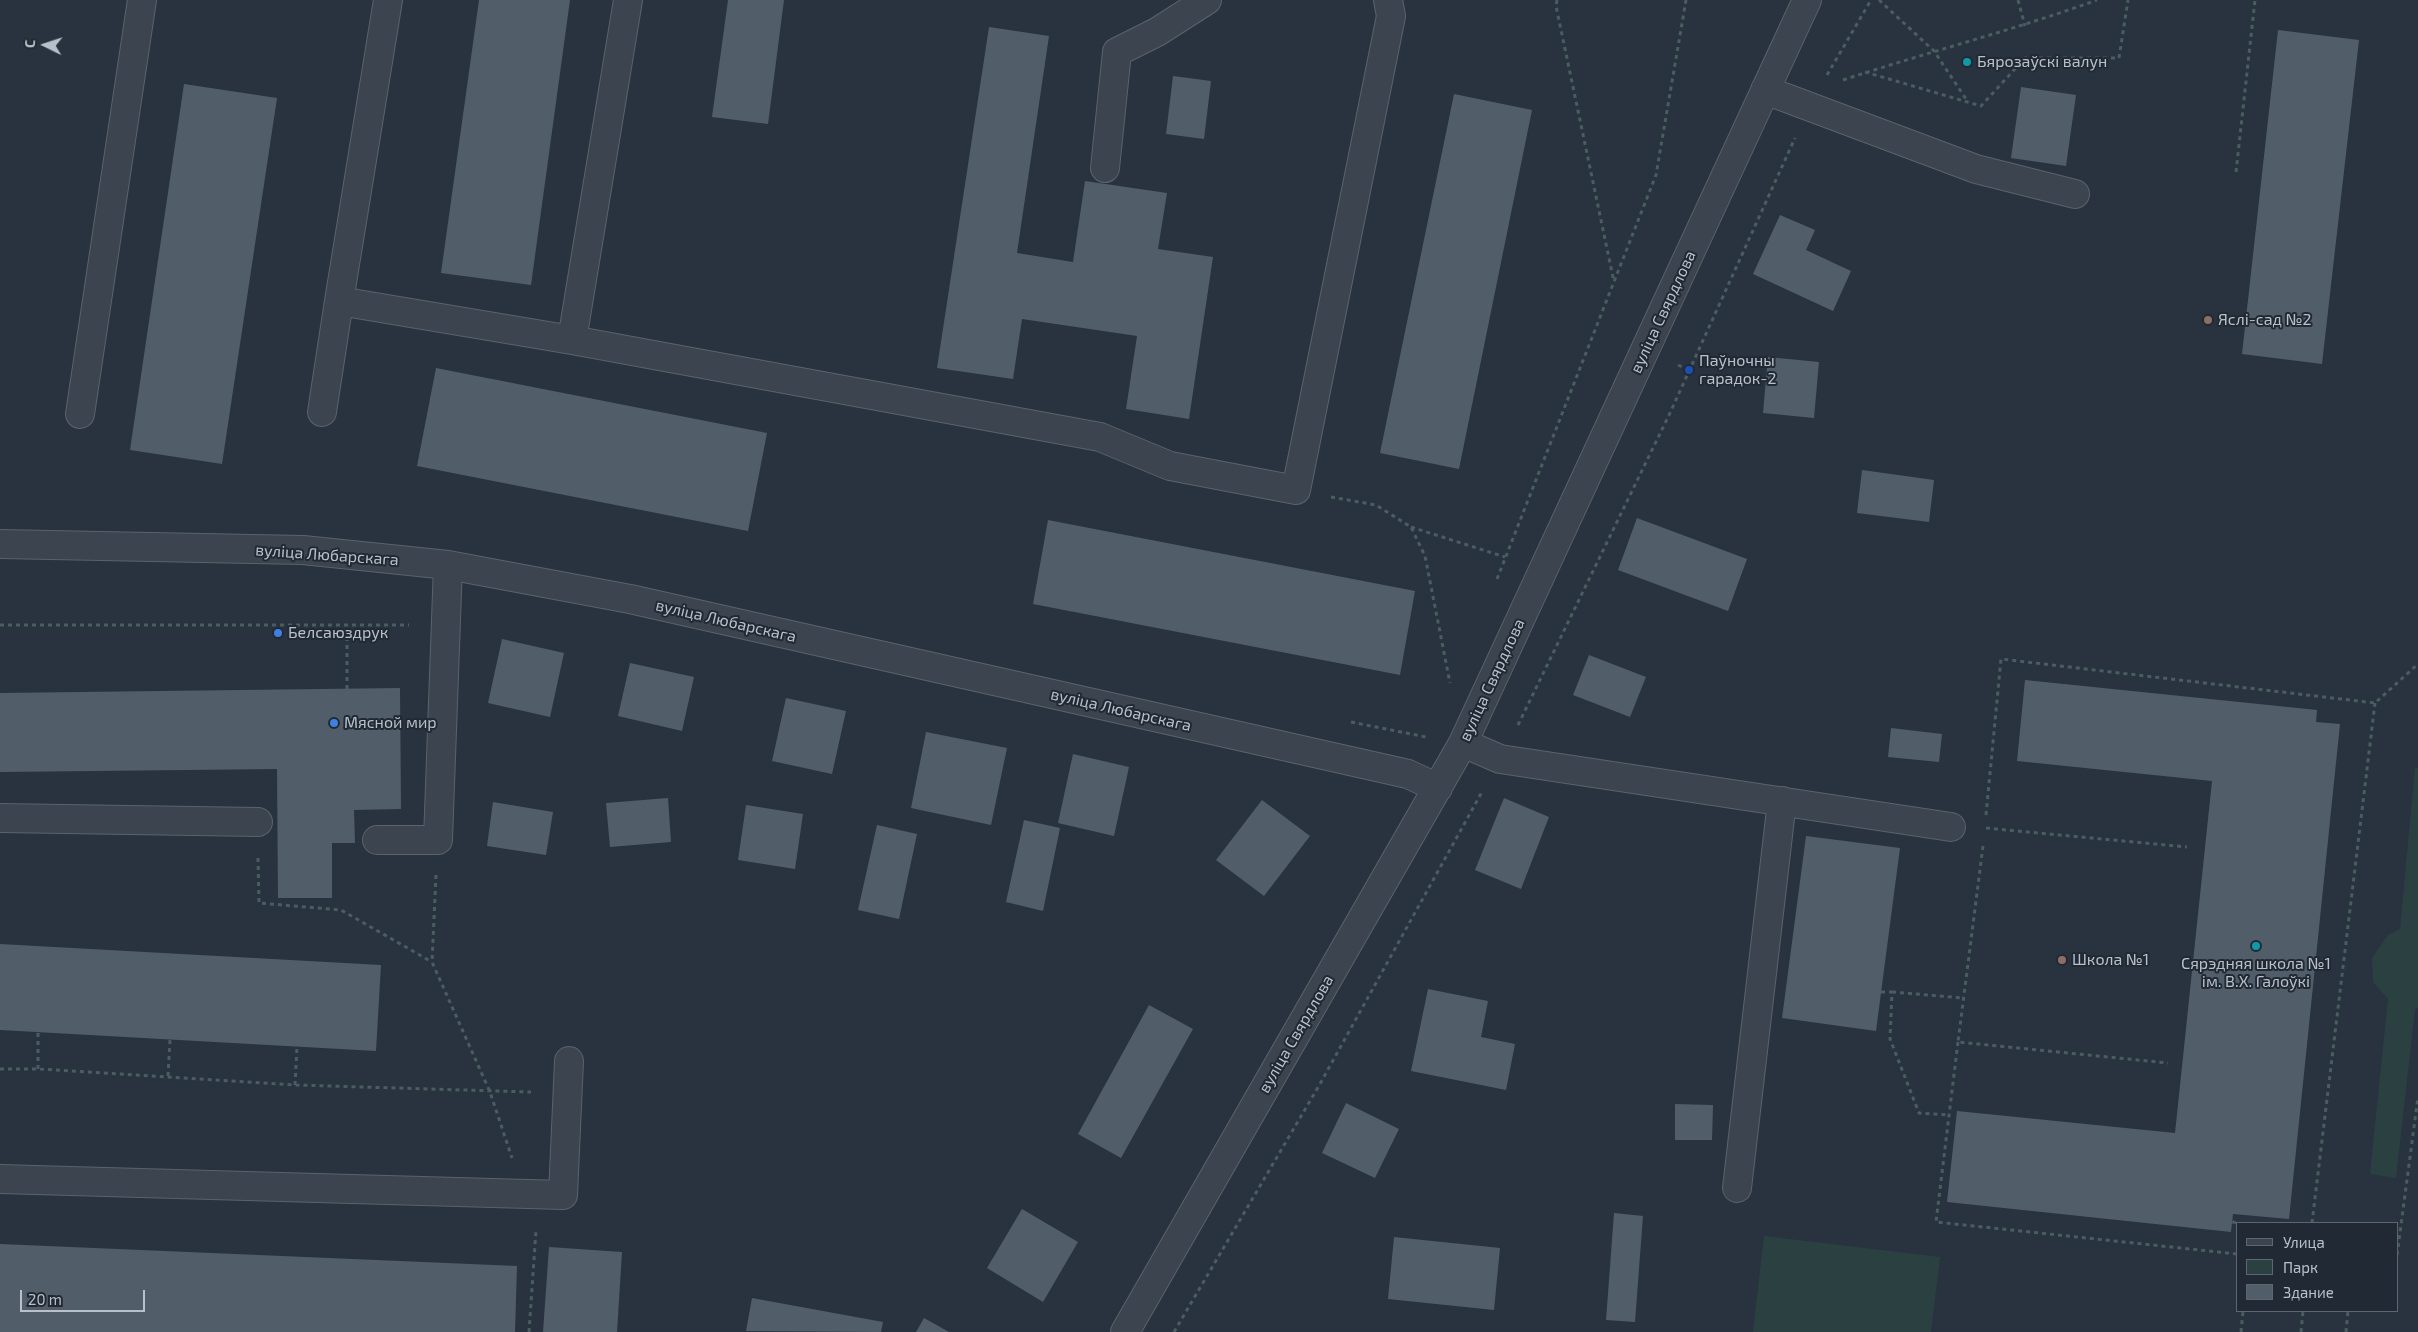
<!DOCTYPE html>
<meta charset="utf-8">
<style>
body{margin:0}
#map{position:relative;width:2418px;height:1332px;overflow:hidden;background:#28333f;font-family:"Exo 2",sans-serif}
canvas{display:block}
.legend{position:absolute;left:2236px;top:1222px;width:162px;height:90px;box-sizing:border-box;background:#212a34;border:1px solid #5d6670;margin:0;padding:6px 9px;list-style:none;font-size:15px;color:#b8c0c9}
.legend li{display:flex;align-items:center;gap:10px;height:25px}
.legend b{width:25px;border:1px solid #5d6670}
.north{position:absolute;left:20px;top:20px;width:50px;height:50px;-webkit-text-stroke:4px #212a34;paint-order:stroke;rotate:274deg;font-size:14px;font-weight:700;line-height:20px;text-align:center;color:#b8c0c9}
.north::after{content:'';display:block;margin:auto;width:18px;height:22px;background:#b8c0c9;clip-path:polygon(50% 0,100% 100%,50% 72%,0 100%)}
.scale{position:absolute;left:20px;top:1290px;width:125px;height:22px;box-sizing:border-box;border:2px solid #b8c0c9;border-top:0;padding-left:6px;font-size:15px;line-height:18px;white-space:nowrap;color:#b8c0c9;-webkit-text-stroke:4px #212a34;paint-order:stroke}
</style>
<div id="map">
<canvas width="2418" height="1332"></canvas>
<ul class="legend">
<li><b style="height:6px;background:#3c454f"></b>Улица</li>
<li><b style="height:14px;background:#2b4141"></b>Парк</li>
<li><b style="height:14px;background:#515e69"></b>Здание</li>
</ul>
<div class="north">С</div>
<div class="scale">20 m</div>
</div>
<script>
const g = document.querySelector('canvas').getContext('2d');
g.lineJoin = 'round';
function fillPath(path, color) { g.fillStyle = color; g.fill(path, 'evenodd'); }
function stroke(path, color, width, dash) { g.strokeStyle = color; g.lineWidth = width; g.lineCap = dash ? 'butt' : 'round'; g.setLineDash(dash || []); g.stroke(path); }
function write(font, color, halo, rows, align = 'center') {
  g.font = font + ' "Exo 2",sans-serif'; g.lineWidth = 4; g.setLineDash([]); g.textBaseline = 'middle'; g.strokeStyle = halo; g.fillStyle = color; for (const [text, x, y, turn = 0] of rows) {
    g.save(); g.translate(x, y); g.rotate((+turn || 0) * Math.PI / 180); g.textAlign = isNaN(turn) ? turn : align; if (halo) g.strokeText(text, 0, 0); g.fillText(text, 0, 0); g.restore();
  }
}
fillPath(new Path2D(`
 M2415 768H2418V1008L2415 1009 2396 1178 2370 1174 2388 999 2373 982 2372 958 2388 935 2400 929Z
 M1764 1236 1940 1257 1931 1332H1753Z`), '#2b4141');
fillPath(new Path2D(`
 M479 0H570L531 285 441 273Z
 M728 0H784L768 124 712 117Z
 M989 27 1049 36 1017 253 1073 262 1085 181 1167 193 1158 249 1213 257 1189 419 1126 409 1137 336 1022 319 1013 379 937 368Z
 M2278 30 2359 40 2322 364 2242 354Z
 M1173 76 1211 81 1204 139 1166 134Z
 M184 84 277 98 222 464 130 450Z
 M2021 87 2076 95 2066 166 2011 158Z
 M1454 94 1532 110 1459 469 1380 453Z
 M1780 215 1815 230 1806 250 1851 271 1833 311 1753 274Z
 M1768 357 1819 362 1814 418 1763 413Z
 M436 368 767 433 748 531 417 466Z
 M1862 470 1934 480 1929 522 1857 513Z
 M1637 518 1747 559 1728 611 1618 570Z
 M1048 520 1415 591 1400 675 1033 604Z
 M502 639 564 653 550 717 488 703Z
 M1589 655 1646 677 1630 717 1573 695Z
 M630 663 694 677 682 731 618 716Z
 M2025 680 2317 710 2316 722 2340 724 2289 1219 2233 1214 2231 1232 1947 1202 1957 1111 2175 1133 2212 781 2017 761Z
 M400 688 401 809 354 810 355 843H332V898H278L277 769 0 772V693Z
 M786 698 846 711 832 774 772 761Z
 M1891 728 1942 734 1939 762 1888 757Z
 M926 732 1007 748 991 825 911 808Z
 M1073 754 1129 767 1114 836 1058 823Z
 M668 798 671 842 610 847 606 803Z
 M1504 798 1549 817 1521 889 1475 870Z
 M1262 800 1310 836 1264 896 1216 860Z
 M493 802 553 812 546 855 487 846Z
 M746 805 803 814 795 869 738 860Z
 M1024 820 1060 828 1043 911 1006 902Z
 M877 825 917 834 899 919 858 910Z
 M1806 836 1900 848 1876 1031 1782 1018Z
 M0 944 381 965 376 1051 0 1030Z
 M1428 989 1488 1001 1481 1037 1515 1044 1506 1090 1411 1071Z
 M1149 1005 1193 1029 1121 1158 1078 1134Z
 M1346 1103 1399 1129 1375 1178 1322 1153Z
 M1675 1104 1713 1105 1712 1140H1675Z
 M1022 1209 1078 1242 1043 1302 987 1268Z
 M1614 1213 1643 1216 1635 1322 1606 1320Z
 M1394 1237 1500 1248 1494 1310 1388 1299Z
 M0 1244 517 1266 515 1332H0Z
 M549 1247 622 1252 617 1332H543Z
 M752 1298 883 1322 881 1332 746 1331Z
 M924 1318 949 1332H916Z`), '#515e69');
const minor = new Path2D(`
 M388 0 339 301 572 340 1100 437 1170 466 1296 490 1391 16 1388 0
 M1765 90 1976 169 2075 194
 M1105 168 1117 52 1157 32 1207 0
 M572 340 628 0
 M322 412 339 301
 M80 414 142 0
 M0 544 303 550 448 565 630 599 1408 774 1438 788
 M1463 743 1500 759 1951 827
 M0 818 258 822
 M377 840H438L448 565
 M0 1179 563 1195 569 1061
 M1737 1188 1782 801
 M1125 1332 1463 743 1807 0`);
stroke(minor, '#5a636c', 30);
stroke(new Path2D(`
 M1557 0 1556 6 1614 282
 M1879 0 1934 51 1968 102
 M2018 0 2025 26
 M1865 72 1981 106 2025 58H2119L2128 0
 M1827 75 1871 0
 M1843 80C1928 52 2014 30 2097 0
 M2236 172 2255 0
 M1678 365 1689 370
 M1331 497 1376 505 1411 527 1425 556 1450 683
 M1411 527 1505 557
 M1497 579 1656 175 1686 0
 M0 625H409
 M347 689V625
 M1351 722 1426 737
 M1518 725 1670 413 1795 138
 M1986 815 2001 659 2375 703 2418 664
 M1986 828 2187 847
 M1983 846 1958 1042 2168 1063
 M258 858 259 903 341 910 432 962
 M436 875 432 962 490 1092 512 1158
 M1881 992H1892L1890 1039 1919 1113 1949 1115
 M1892 992 1963 998
 M38 1033V1069
 M1958 1042 1936 1222 2237 1254
 M0 1069H38L295 1085 531 1092
 M168 1076 170 1040
 M295 1085 297 1047
 M2232 1222 2240 1223
 M2312 1223 2375 703
 M2397 1255 2418 1097
 M529 1332 536 1230
 M1174 1332 1320 1084 1483 790
 M2241 1332 2243 1311
 M2301 1332 2303 1311
 M2346 1332 2348 1311`), '#4a5d5f', 3, [4, 4]);
stroke(minor, '#3c454f', 28);
for (const [x, y, r, color] of [
 [1967,62,5,"#0f9aa8"],
 [2208,320,5,"#8d6e63"],
 [1689,370,5,"#1a4fb4"],
 [278,633,5,"#3f7fe0"],
 [334,723,5,"#3f7fe0"],
 [2256,946,5,"#0f9aa8"],
 [2062,960,5,"#8d6e63"]
]) { const dot = new Path2D(); dot.arc(x, y, r, 0, 2 * Math.PI); g.fillStyle = color; g.fill(dot); stroke(dot, '#212a34', 2); }
write('16px', '#b8c0c9', '#212a34', [
 ["Бярозаўскі валун",1977,62],
 ["Яслі-сад №2",2218,320],
 ["Паўночны",1699,361],
 ["гарадок-2",1699,379],
 ["Белсаюздрук",288,633],
 ["Мясной мир",344,723],
 ["Школа №1",2072,960],
 ["Сярэдняя школа №1",2256,964,"center"],
 ["ім. В.Х. Галоўкі",2256,982,"center"]
], 'left');
write('16px', '#b8c0c9', '#212a34', [
 ["вуліца Свярдлова",1663,312,-65],
 ["вуліца Любарскага",327,555,4],
 ["вуліца Любарскага",726,621,13],
 ["вуліца Свярдлова",1492,680,-65],
 ["вуліца Любарскага",1121,710,13],
 ["вуліца Свярдлова",1296,1034,-60]
]);
</script>
